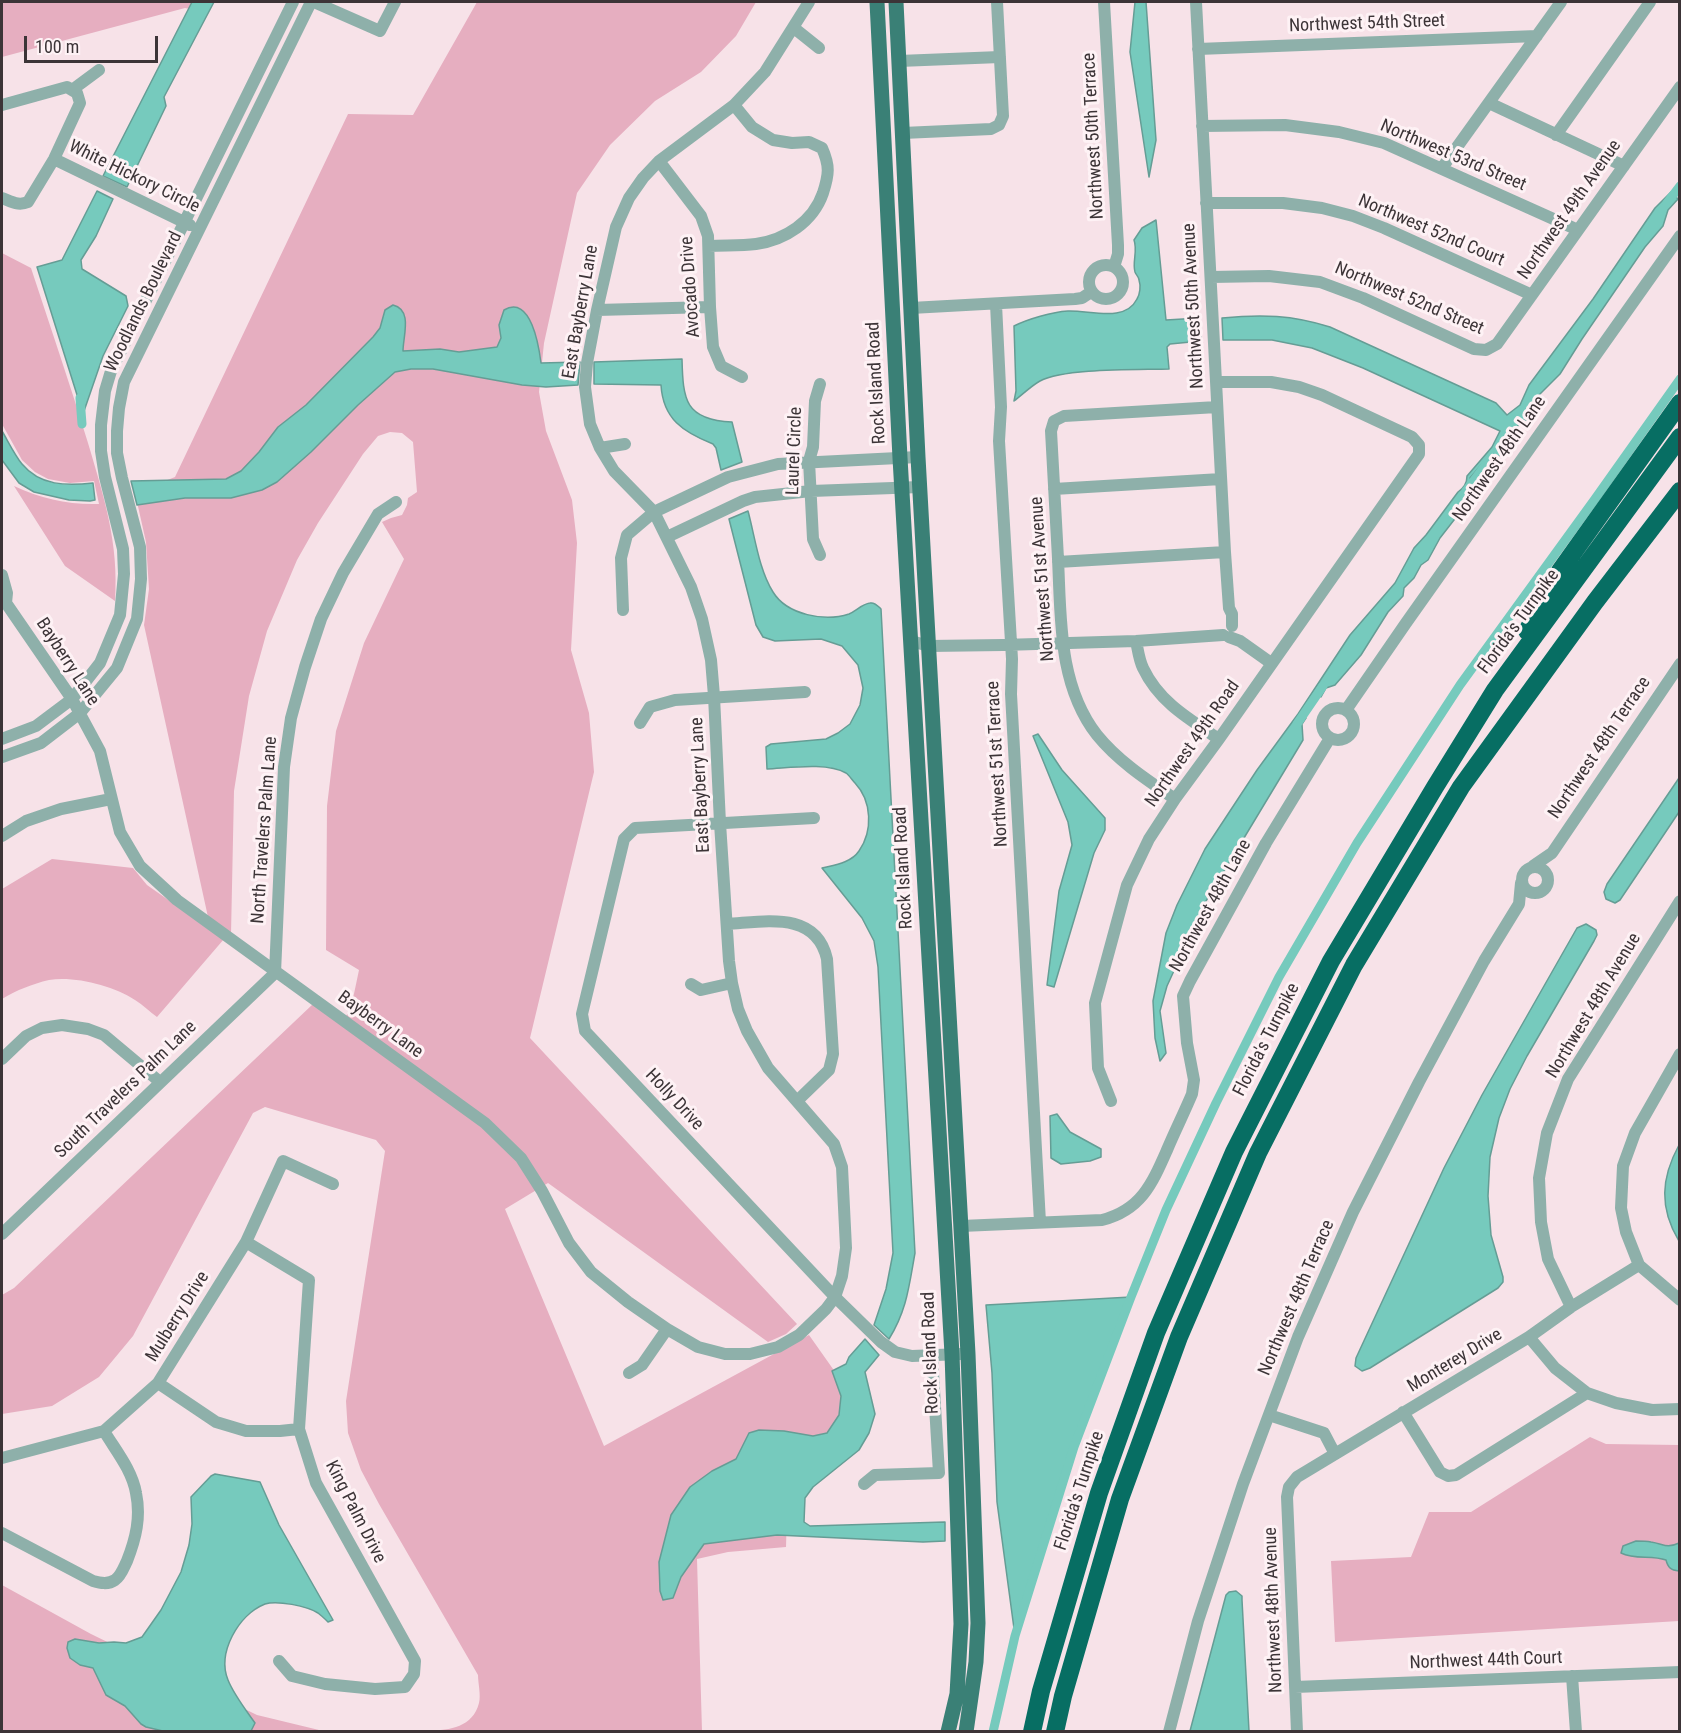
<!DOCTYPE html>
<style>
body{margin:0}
#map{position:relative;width:1681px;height:1733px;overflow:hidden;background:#f7e2e8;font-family:"Roboto Condensed",sans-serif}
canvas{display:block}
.frame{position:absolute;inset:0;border:3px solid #3c3437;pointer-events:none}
.scale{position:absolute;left:24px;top:36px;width:134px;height:27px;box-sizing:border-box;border:3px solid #3c3437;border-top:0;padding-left:8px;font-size:18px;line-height:21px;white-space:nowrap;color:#3c3437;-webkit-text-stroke:4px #fef2f5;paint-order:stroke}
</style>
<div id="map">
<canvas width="1681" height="1733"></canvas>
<div class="frame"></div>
<div class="scale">100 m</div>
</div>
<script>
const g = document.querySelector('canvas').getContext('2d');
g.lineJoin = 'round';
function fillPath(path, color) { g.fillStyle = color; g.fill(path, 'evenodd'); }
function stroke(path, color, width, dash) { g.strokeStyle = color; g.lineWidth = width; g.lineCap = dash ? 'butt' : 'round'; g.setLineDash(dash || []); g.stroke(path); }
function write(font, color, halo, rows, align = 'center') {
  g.font = font + ' "Roboto Condensed",sans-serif'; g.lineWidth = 6; g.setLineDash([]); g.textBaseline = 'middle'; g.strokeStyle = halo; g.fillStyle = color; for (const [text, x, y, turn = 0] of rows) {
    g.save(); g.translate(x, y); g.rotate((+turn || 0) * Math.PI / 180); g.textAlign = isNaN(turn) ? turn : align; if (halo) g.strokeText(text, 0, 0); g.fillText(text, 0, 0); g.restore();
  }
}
fillPath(new Path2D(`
 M2 2H200L195 10 185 8 2 57Z
 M477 2H756L736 36 701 72 655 101 610 145 577 193 544 343 539 392 546 431 572 500 577 543 571 650 589 713 594 772 530 1038 797 1324 786 1334 768 1342 548 1183 505 1209 604 1446 809 1335 857 1403 787 1511 786 1547 728 1552 697 1559 702 1731H429C450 1730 473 1727 479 1703 481 1695 478 1683 478 1675L379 1504 361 1470 348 1433 346 1401 385 1151 376 1140 265 1107 253 1113 133 1336 99 1377 52 1406 2 1414V1295L14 1288 313 1004 341 1024 351 1008 359 970 326 950 327 806 336 731 364 643 404 559 382 522 391 518 402 515 407 505 408 498 417 492 413 442 402 433 390 432 378 436 363 454 318 523 297 560 267 631 249 696 234 791 231 934 208 917 144 625 149 589 146 542 135 493 175 477 348 114 413 115Z
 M2 253 31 268C50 326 70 384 88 443 104 497 119 543 115 601L65 566 14 486C42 499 69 505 99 504L94 481 70 483 48 479 35 472 22 460 2 424Z
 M52 859 133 868 147 885 224 939 157 1017C150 1012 143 1005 135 1000 113 986 76 976 49 980 32 984 17 990 2 999V889Z
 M1590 1437 1606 1444 1679 1445V1621L1335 1642 1331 1561 1411 1557 1429 1512H1471Z
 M2 1585 91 1634 257 1715 319 1730 337 1731H2Z`), '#e6aec0');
const water = new Path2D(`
 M192 2H214L164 97 166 106 127 187 103 176Z
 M1135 2H1146L1156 140 1149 177 1130 52Z
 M97 191 113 199 96 236 81 260 82 269 126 296 128 306 103 356 83 414 37 267 62 260Z
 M1671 192 1678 199 1668 210 1663 226 1645 247 1582 339 1560 374 1538 396V406L1526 420H1522L1517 427C1518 435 1517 438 1510 442L1505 455 1488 457 1470 478 1477 486V489L1472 492 1468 502 1440 538 1428 560 1421 565 1414 578 1404 588 1403 596 1388 612 1361 655 1335 685 1326 688 1321 697 1315 693 1302 714 1306 718 1302 724 1303 740 1206 901 1167 986 1160 1011 1166 1053 1160 1061 1155 1038 1153 1001 1166 933 1177 905 1205 849 1257 770 1298 714 1350 635 1395 583 1414 548 1426 535 1458 492C1464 488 1467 483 1467 476L1492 447 1500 431 1363 368 1312 348 1272 340H1223L1222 318C1262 314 1292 315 1330 327L1496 403 1507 415 1520 405 1529 385 1593 299 1655 208Z
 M1156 220 1166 320 1200 318 1201 341 1170 344 1167 347 1169 369C1138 370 1065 368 1040 381 1031 386 1022 395 1014 401L1016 391 1014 326C1028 319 1052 312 1068 311 1090 310 1125 323 1137 299 1140 294 1141 286 1139 280 1139 277 1136 275 1135 272 1132 262 1138 251 1134 240L1142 228Z
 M393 305C413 310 403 336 403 351L440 349 459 352 497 347 501 338 499 325 504 310C531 294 539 347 541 363L580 362 578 385 546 387 522 385 433 369H411L395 372 358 405 311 452 277 482 262 490 231 498H185L137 505 131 481 226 479 241 471 259 452 278 427 306 405 373 337 380 328 385 310Z
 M682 359C683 400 685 420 732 422L742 462 721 470 716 448 713 444C683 432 663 419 661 385L594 384V362Z
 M2 431C8 441 14 454 22 464 40 486 67 486 93 483L95 500 90 501 69 500 34 492 19 483 2 460Z
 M748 511C755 537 759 570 773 592 787 615 825 622 849 614 856 611 862 604 870 603 875 602 878 606 881 609L915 1253C909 1286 907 1310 889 1339L874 1325 886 1289 893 1253 878 967 874 941 862 918 822 868C834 865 851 863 859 851 873 831 872 801 855 783 852 780 849 775 846 773 827 762 789 768 767 769L766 747 771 744 826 739 838 733 850 724 860 705 863 688 858 665 842 646 821 639 775 641 763 637 756 625 729 519Z
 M1038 734 1062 770 1105 818V830L1094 853 1054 987 1047 985 1059 891 1072 845 1068 822 1033 736Z
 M1679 778V812L1620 900 1615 903 1606 899 1604 892 1607 884Z
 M1586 924 1596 930 1597 935 1594 941 1527 1056 1510 1089 1499 1118 1490 1157 1488 1196 1491 1235 1503 1277V1282L1498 1288 1370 1368 1362 1371 1355 1366 1356 1358 1444 1168 1482 1095 1577 928Z
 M1057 1114 1070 1132 1101 1149V1157L1090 1161 1061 1164 1051 1158 1050 1116Z
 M1679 1145V1241C1659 1208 1661 1178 1679 1145Z
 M1131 1297 1074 1447 1015 1636 997 1502 992 1373 986 1305Z
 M865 1339 879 1355 865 1372 875 1414 869 1433 859 1450 813 1487 805 1498 804 1522 810 1526 945 1522V1541L923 1542 777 1535 704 1544 681 1577 673 1598 663 1600 660 1591 659 1562 671 1515 690 1487 712 1471 736 1459 749 1433 759 1430 784 1431 813 1436 827 1433 839 1415 841 1396 832 1371 846 1364 849 1357Z
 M215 1474 260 1482 279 1525 333 1620 328 1622C325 1619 322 1616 318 1613 307 1606 277 1600 265 1604 238 1615 217 1653 228 1680 234 1695 246 1710 255 1723L251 1731 167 1732 146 1727 141 1724 125 1706 106 1695 93 1668 80 1665 70 1658 67 1648 68 1642 75 1639 99 1643 114 1642 126 1643 142 1637 161 1610 181 1572 189 1545 192 1524 191 1497 211 1476Z
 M1636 1541C1641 1541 1646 1541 1651 1542 1664 1544 1666 1549 1679 1543V1571C1671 1570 1668 1568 1666 1560 1651 1555 1635 1560 1621 1553L1623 1546Z
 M1236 1591 1242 1596V1600L1249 1731H1190L1226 1595 1229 1592Z`);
fillPath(water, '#76cabd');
stroke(water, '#659d95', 1.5);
stroke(new Path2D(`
 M1667 203 1680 186
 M80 398 82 424
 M1466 491 1499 447
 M1297 724 1323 686
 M993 1732 1015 1636 1074 1447 1131 1297 1166 1210 1216 1103 1279 977 1357 843 1460 685 1595 499 1680 379`), '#76cabd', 9);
stroke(new Path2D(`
 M314 2 380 31 395 2
 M1104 2 1118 245V254L1114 267
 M1196 2 1225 552 1229 608 1232 614V626
 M794 28 819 48
 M1198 49 1537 36
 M899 61 1000 57
 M72 90 99 70
 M1489 103 1624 166
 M2 105 67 87 77 93 80 103 54 159 28 202C19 206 11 202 2 198
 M1202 126 1285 125 1339 132 1384 143 1578 230
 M903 133 991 129 999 125 1003 116 997 2
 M1556 135 1650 2
 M54 159 190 225
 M659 161 701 216 708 236 710 307 713 347 721 366 742 377
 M1442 168 1561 2
 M1206 203H1283L1322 208 1353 216 1384 228 1532 295
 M709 246C724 245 740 246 756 244 785 240 813 222 823 193 829 174 830 166 822 148L809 142 792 143 773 140 752 127 734 105
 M1089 282a17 17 0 1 1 34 0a17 17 0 1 1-34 0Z
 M1211 277 1269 276 1320 282 1363 298 1474 349 1486 350 1497 344 1680 87
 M996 304 1001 407 999 441 1012 659 1011 694 1040 1222
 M911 308 1075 299 1082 298 1091 292
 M597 310 710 307
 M600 448 625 444
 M1054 489 1221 479
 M667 537 743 501 755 497 811 491 920 487
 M820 555 813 539 809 461 813 447 815 401 820 384
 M1058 562 1225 552
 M2 575 7 593 6 603 72 699 100 751 120 832 140 866 177 900 485 1123 521 1158 542 1191 569 1243 591 1272 628 1302 667 1329 698 1347 725 1354H750L778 1347 799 1335 826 1309 835 1297 842 1276 846 1248 842 1167 834 1144 768 1068 747 1031 738 1009 732 983 729 961 720 823 714 696 711 660 702 619 691 587 654 512 614 471 600 448 590 424 585 387 587 363 597 310 616 227 629 198 643 178 659 161 734 105 765 72 809 2
 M623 610 621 558 627 535 654 512 728 477 778 464 918 457
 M1229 637 1240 641 1271 663
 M911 641 929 646 1003 645 1136 641 1223 635
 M1136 641C1138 650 1139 660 1143 668 1159 702 1189 719 1219 739
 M1322 724a16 16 0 1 1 32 0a16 16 0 1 1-32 0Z
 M1346 710 1406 623 1680 236
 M640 723 650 707 675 700 805 692
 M2 739 36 726 72 699 100 663 120 615 124 574 123 549 105 477 101 451V425L105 391 111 371 293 2
 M2 757 41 743 80 713 117 668 137 619 141 579 140 547 122 478 117 453V431L119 408 124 382 311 2
 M1175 799C1147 780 1118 761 1097 735 1058 685 1061 618 1058 559 1056 516 1053 473 1051 431L1054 421 1064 416 1217 407
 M814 818 635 828 624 839 582 1014 585 1031 835 1297 881 1342 895 1352 912 1356 961 1354
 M2 836 26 821 61 809 111 799
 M1533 866 1552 853 1680 664
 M1522 880a13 13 0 1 1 26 0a13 13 0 1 1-26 0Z
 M727 924C764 922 816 910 827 959L833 1054 829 1070 797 1101
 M691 984 701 990 732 983
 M1680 1054 1635 1133 1623 1166 1621 1208 1626 1232 1639 1265 1680 1300
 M2 1059 26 1036 42 1028 62 1025 88 1029 104 1035 160 1082
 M1111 1101 1098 1068 1095 1003 1127 885 1149 839 1175 799 1219 739 1419 454V445L1412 437 1322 395 1299 387 1271 382H1216
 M961 1226 1102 1220C1141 1210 1152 1184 1167 1150 1175 1131 1184 1113 1192 1094L1194 1080 1187 1043 1183 996 1190 981 1266 843 1330 738
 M2 1234 275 973 284 767 291 718 305 667 321 619 343 573 378 514 396 502
 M246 1242 309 1280 299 1429 316 1483 415 1661 414 1674 405 1687 375 1689 325 1684 292 1676 279 1661
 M1571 1307 1548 1259 1541 1222 1539 1178 1547 1133 1568 1079 1680 901
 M1529 1337 1555 1368 1587 1393 1616 1403 1652 1410 1680 1409
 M629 1373 642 1365 667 1329
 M158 1383 216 1422 246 1431H280L299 1429
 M1403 1412 1440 1472 1448 1476 1456 1475 1587 1393
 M1269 1415 1324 1433 1335 1454
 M2 1458 104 1431 158 1383 246 1242 283 1161 333 1184
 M864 1484 875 1475 939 1473 932 1356
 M2 1533 93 1581C100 1583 108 1585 115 1580 121 1576 124 1567 127 1561 136 1538 141 1517 136 1493 132 1470 116 1451 104 1431
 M1572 1676 1576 1732
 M1295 1687 1680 1672
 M1169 1732 1198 1621 1243 1484 1298 1337 1353 1212 1419 1082 1484 961 1519 904 1521 883
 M1297 1732 1287 1497 1289 1487 1297 1477 1529 1337 1571 1307 1639 1265`), '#8eb0aa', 12);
stroke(new Path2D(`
 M877 2 900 458 952 1354 961 1624 957 1694 948 1732
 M896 2 918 457 968 1354 978 1623 976 1662 966 1732`), '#3a8076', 15);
stroke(new Path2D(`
 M1527 631 1560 571 1680 403
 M1032 1732 1041 1691 1099 1493 1156 1333 1234 1152 1331 961 1435 787 1495 690 1680 437
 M1055 1732 1063 1696 1120 1499 1179 1337 1258 1153 1354 965 1461 787 1595 602 1680 491`), '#076e63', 18);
write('18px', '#3c3437', '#fef2f5', [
 ["Northwest 54th Street",1367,24,-2],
 ["Northwest 50th Terrace",1094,136,-93],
 ["Northwest 53rd Street",1453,156,23],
 ["White Hickory Circle",134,177,26],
 ["Northwest 49th Avenue",1570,210,-55],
 ["Northwest 52nd Court",1431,231,23],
 ["Avocado Drive",691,287,-94],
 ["Northwest 52nd Street",1409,299,23],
 ["Woodlands Boulevard",144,302,-64],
 ["Northwest 50th Avenue",1194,306,-93],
 ["East Bayberry Lane",581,312,-80],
 ["Rock Island Road",877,383,-93],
 ["Laurel Circle",795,451,-88],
 ["Northwest 48th Lane",1500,459,-55],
 ["Northwest 51st Avenue",1043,579,-94],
 ["Florida's Turnpike",1519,622,-54],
 ["Bayberry Lane",67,662,57],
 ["Northwest 49th Road",1193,744,-55],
 ["Northwest 48th Terrace",1600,748,-56],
 ["Northwest 51st Terrace",998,764,-93],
 ["East Bayberry Lane",701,785,-93],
 ["North Travelers Palm Lane",265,830,-86],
 ["Rock Island Road",904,868,-93],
 ["Northwest 48th Lane",1211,906,-61],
 ["Northwest 48th Avenue",1594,1006,-59],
 ["Bayberry Lane",380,1025,36],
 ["Florida's Turnpike",1267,1040,-63],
 ["South Travelers Palm Lane",126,1090,-44],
 ["Holly Drive",674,1100,47],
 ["Northwest 48th Terrace",1297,1298,-67],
 ["Mulberry Drive",178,1317,-58],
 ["Rock Island Road",931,1353,-92],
 ["Monterey Drive",1455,1361,-31],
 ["Florida's Turnpike",1080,1491,-72],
 ["King Palm Drive",355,1512,63],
 ["Northwest 48th Avenue",1274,1610,-92],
 ["Northwest 44th Court",1486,1661,-2]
]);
</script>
